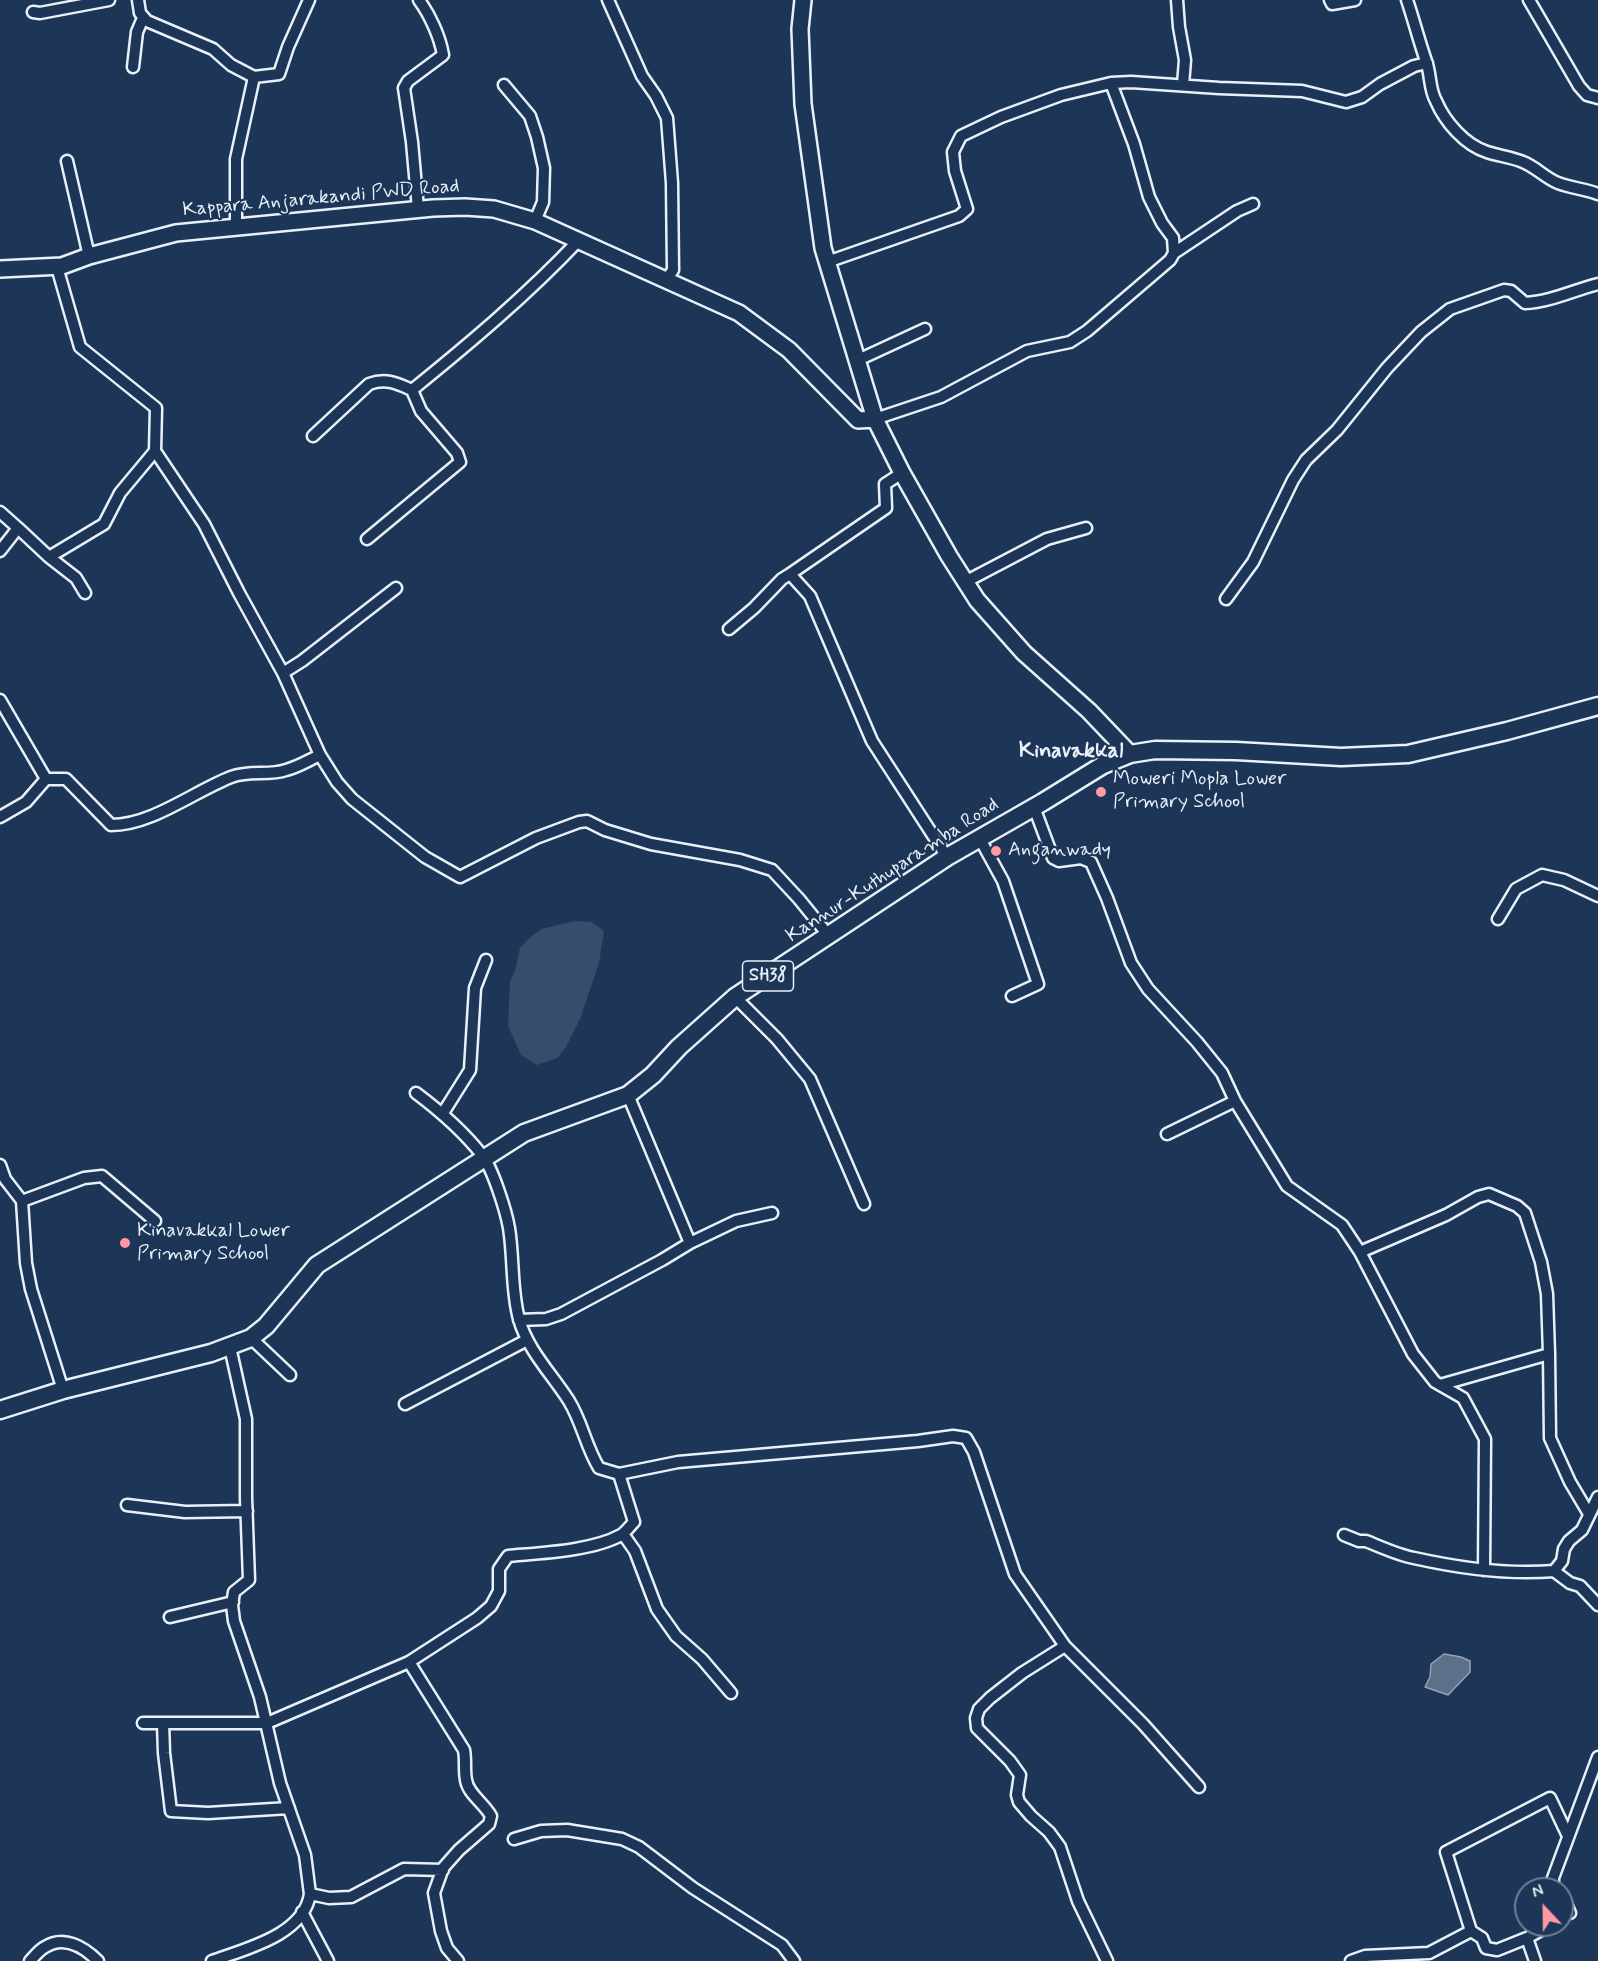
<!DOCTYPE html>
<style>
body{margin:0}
#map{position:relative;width:1598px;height:1961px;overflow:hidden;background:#1d3557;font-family:Mynerve,sans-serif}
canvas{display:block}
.north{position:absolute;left:1514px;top:1877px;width:60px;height:60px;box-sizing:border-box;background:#1d3557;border:2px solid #6e8097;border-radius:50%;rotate:338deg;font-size:16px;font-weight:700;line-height:24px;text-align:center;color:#e8f1f8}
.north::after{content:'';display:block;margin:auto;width:21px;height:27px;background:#ff9aa2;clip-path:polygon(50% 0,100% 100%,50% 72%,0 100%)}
</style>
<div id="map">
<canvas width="1598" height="1961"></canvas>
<div class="north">N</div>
</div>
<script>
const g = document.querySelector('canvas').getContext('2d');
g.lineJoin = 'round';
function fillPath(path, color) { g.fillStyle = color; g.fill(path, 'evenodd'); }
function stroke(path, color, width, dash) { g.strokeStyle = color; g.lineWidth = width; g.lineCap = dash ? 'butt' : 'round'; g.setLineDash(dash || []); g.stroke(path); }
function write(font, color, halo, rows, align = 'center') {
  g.font = font + ' Mynerve,sans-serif'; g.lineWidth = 4.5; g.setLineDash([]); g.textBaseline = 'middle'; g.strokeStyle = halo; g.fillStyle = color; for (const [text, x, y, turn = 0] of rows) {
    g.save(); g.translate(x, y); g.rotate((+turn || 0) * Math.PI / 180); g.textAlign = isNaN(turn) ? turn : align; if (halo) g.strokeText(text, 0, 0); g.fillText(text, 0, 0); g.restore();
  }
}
fillPath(new Path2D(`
 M574 921 592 922 604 931 599 963 580 1019 566 1047 557 1058 537 1065 521 1055 508 1026 510 981 515 971 520 948 529 938 542 929Z`), '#374d6c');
const water = new Path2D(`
 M1444 1654 1461 1657 1470 1661V1672L1448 1695 1425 1687 1430 1677 1431 1664Z`);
fillPath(water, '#5d7089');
stroke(water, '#95a4b5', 1.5);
const minor = new Path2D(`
 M138 0 140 13 147 21 213 49 231 65 254 77
 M608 0 642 76 656 96 667 118 672 183 673 270 667 279
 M1177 0 1179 27 1185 60 1183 85
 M1330 0 1332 4 1355 0
 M1407 0C1414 21 1419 41 1426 61 1431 74 1429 89 1436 101 1445 122 1465 145 1487 152 1499 156 1511 157 1523 162 1536 167 1545 178 1558 183 1571 188 1585 189 1598 194
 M1529 0 1579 86 1587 95 1598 98
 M33 12 40 13 109 0
 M133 67 137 32 143 18
 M254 77 279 74 288 47 309 0
 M504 85 530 116 537 137 544 168 543 202 535 221
 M67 161 89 256
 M418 209 412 142 404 88 408 81 443 55C440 37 430 15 419 0
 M236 227V159L254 77
 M1174 253 1237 211 1253 204
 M827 262 959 216 967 209 955 171 953 152 961 136 1001 117 1061 95 1111 83
 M858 360 925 329
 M412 390C470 343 527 295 578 241
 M875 419 941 397 1027 351 1070 342 1087 331 1170 260 1174 253 1173 238 1162 223 1149 197 1134 144 1111 83 1131 82 1219 88 1302 91 1346 102 1362 97 1380 84 1414 66 1427 63
 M313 436 369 384C386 378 396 383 412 390L421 411 457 453 460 462 367 539
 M155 451 204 524 239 593 283 673 320 755
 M902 473 885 484 886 508 790 574 810 596 872 741 947 857
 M0 512 18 528
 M0 551 18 528 49 557 104 524 120 493 155 451 156 408 80 347 57 267
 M49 557 76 578 85 593
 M965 582 1047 539 1086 528
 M1226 599 1253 562 1293 480 1306 460 1337 430 1387 368 1421 332 1450 309 1504 290 1511 291 1525 303C1550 302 1574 290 1598 284
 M729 629 754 608 782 579 790 574
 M283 673 302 661 396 588
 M0 700 46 779H66L111 825C152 825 193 792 231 777 250 770 269 776 286 770 298 767 309 760 320 755L337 782 352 799 425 857 460 877 536 838 579 822 587 821 605 830 651 844 740 860 772 870 799 899 829 936
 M1034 807 1053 858 1059 861 1081 858 1091 862 1107 898 1131 963 1148 989 1197 1042 1222 1073 1235 1101 1287 1186 1342 1225 1360 1252 1413 1354 1435 1382 1463 1398 1485 1439 1484 1570
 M0 817 26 802 46 779
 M980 839 1003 881 1038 984 1012 996
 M1498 919 1516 889 1542 875 1564 880 1598 896
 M735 997 777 1039 810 1079 864 1204
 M416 1093C440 1111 463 1131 482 1155 493 1169 506 1211 509 1228 514 1259 511 1290 519 1319 528 1351 552 1374 569 1401 582 1422 586 1447 599 1468L619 1474 678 1462 918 1441 953 1436 966 1438 974 1452 1015 1574 1065 1646 1143 1724 1199 1787
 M443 1113 470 1070 475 988 486 960
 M1167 1134 1235 1101
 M0 1165 5 1179 22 1201 26 1263 31 1289 63 1390
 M22 1201 84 1178 102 1176 155 1221
 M690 1243 736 1221 772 1213
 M1360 1252 1446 1215 1478 1197 1489 1194 1517 1206 1525 1213 1541 1262 1547 1294 1549 1354
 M519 1320 546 1319 561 1314 662 1260 690 1243 628 1095
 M251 1338 290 1375
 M230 1347 246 1419V1498L249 1580 234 1592 232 1605 234 1621 260 1697 280 1783 305 1855 310 1894 329 1898 351 1897 404 1869 443 1870
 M1440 1385 1549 1354 1550 1438 1570 1482 1589 1514
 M405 1404 527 1340
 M127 1505 185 1512 247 1511
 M623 1534 635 1551 657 1609 676 1636 702 1659 731 1693
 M1344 1535 1359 1541H1366C1381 1547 1398 1555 1414 1558 1459 1568 1508 1575 1554 1571L1562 1561 1564 1549 1569 1541 1582 1530 1598 1497
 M1554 1571 1570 1583 1580 1586 1598 1605
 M170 1617 233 1602
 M1065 1646 1022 1673 990 1698 979 1709 976 1718 977 1728 1010 1761 1020 1775 1017 1795 1019 1802 1031 1816 1049 1832 1060 1847 1078 1901 1107 1961
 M143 1723H267L409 1662
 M163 1723 164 1753 171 1811 208 1813 289 1808
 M514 1839 541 1831 567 1830 622 1839 639 1847 693 1888 782 1945 794 1961
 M1553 1889V1878L1598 1757
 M1562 1895 1570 1913
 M302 1912 328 1961
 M1527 1938 1497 1950 1486 1948 1482 1938 1471 1931 1446 1852 1550 1798 1568 1836
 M30 1961C34 1957 39 1950 45 1947 64 1935 84 1947 98 1961
 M212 1961C245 1949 304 1935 310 1894
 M458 1961 447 1948 441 1931 434 1893 443 1868 459 1850 489 1824 491 1816C484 1803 468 1794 466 1780 464 1770 466 1760 464 1750L409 1662 477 1618 491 1606 499 1591V1569L508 1556C541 1553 592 1551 621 1535 626 1532 630 1526 634 1522L619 1474
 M1351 1961 1365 1956 1429 1953 1471 1931
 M1535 1961 1527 1938 1550 1925`);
const secondary = new Path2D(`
 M803 0 800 29 803 104 823 248 875 419 902 473 949 556 977 600 1024 653 1089 711 1130 754
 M0 269 62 266 89 256 176 233 433 208 465 207 494 209 535 221 739 313 789 350 858 420 875 419`);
const primary = new Path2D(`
 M0 1410 63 1390 211 1353 251 1338 266 1326 317 1265 524 1133 628 1095 653 1075 679 1047 735 997 947 857 1043 802 1103 765 1130 754 1155 750 1236 751 1341 757 1408 754 1507 731 1598 706`);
stroke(minor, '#e8f1f8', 15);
stroke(secondary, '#e8f1f8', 20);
stroke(primary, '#e8f1f8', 21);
stroke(minor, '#1d3557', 10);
stroke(secondary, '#1d3557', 15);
stroke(primary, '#1d3557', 16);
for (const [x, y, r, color] of [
 [1101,792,6,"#ff9aa2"],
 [996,851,6,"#ff9aa2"],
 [125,1243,6,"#ff9aa2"]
]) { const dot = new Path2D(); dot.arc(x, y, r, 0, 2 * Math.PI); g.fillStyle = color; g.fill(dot); stroke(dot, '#1d3557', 2); }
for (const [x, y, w] of [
 [768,976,51]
]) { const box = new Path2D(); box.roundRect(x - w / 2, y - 15, w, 30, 4.5); g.fillStyle = '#1d3557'; g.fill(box); stroke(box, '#e8f1f8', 1.5); }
write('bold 18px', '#e8f1f8', null, [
 ["SH38",768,976]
]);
write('20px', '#e8f1f8', '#1d3557', [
 ["Kappara Anjarakandi PWD Road",321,199,-5],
 ["Kannur-Kuthuparamba Road",893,871,-33]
]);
write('20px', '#e8f1f8', '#1d3557', [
 ["Moweri Mopla Lower",1113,780],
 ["Primary School",1113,803],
 ["Anganwady",1008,851],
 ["Kinavakkal Lower",137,1232],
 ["Primary School",137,1255]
], 'left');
write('bold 22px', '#e8f1f8', '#1d3557', [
 ["Kinavakkal",1071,752]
]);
</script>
